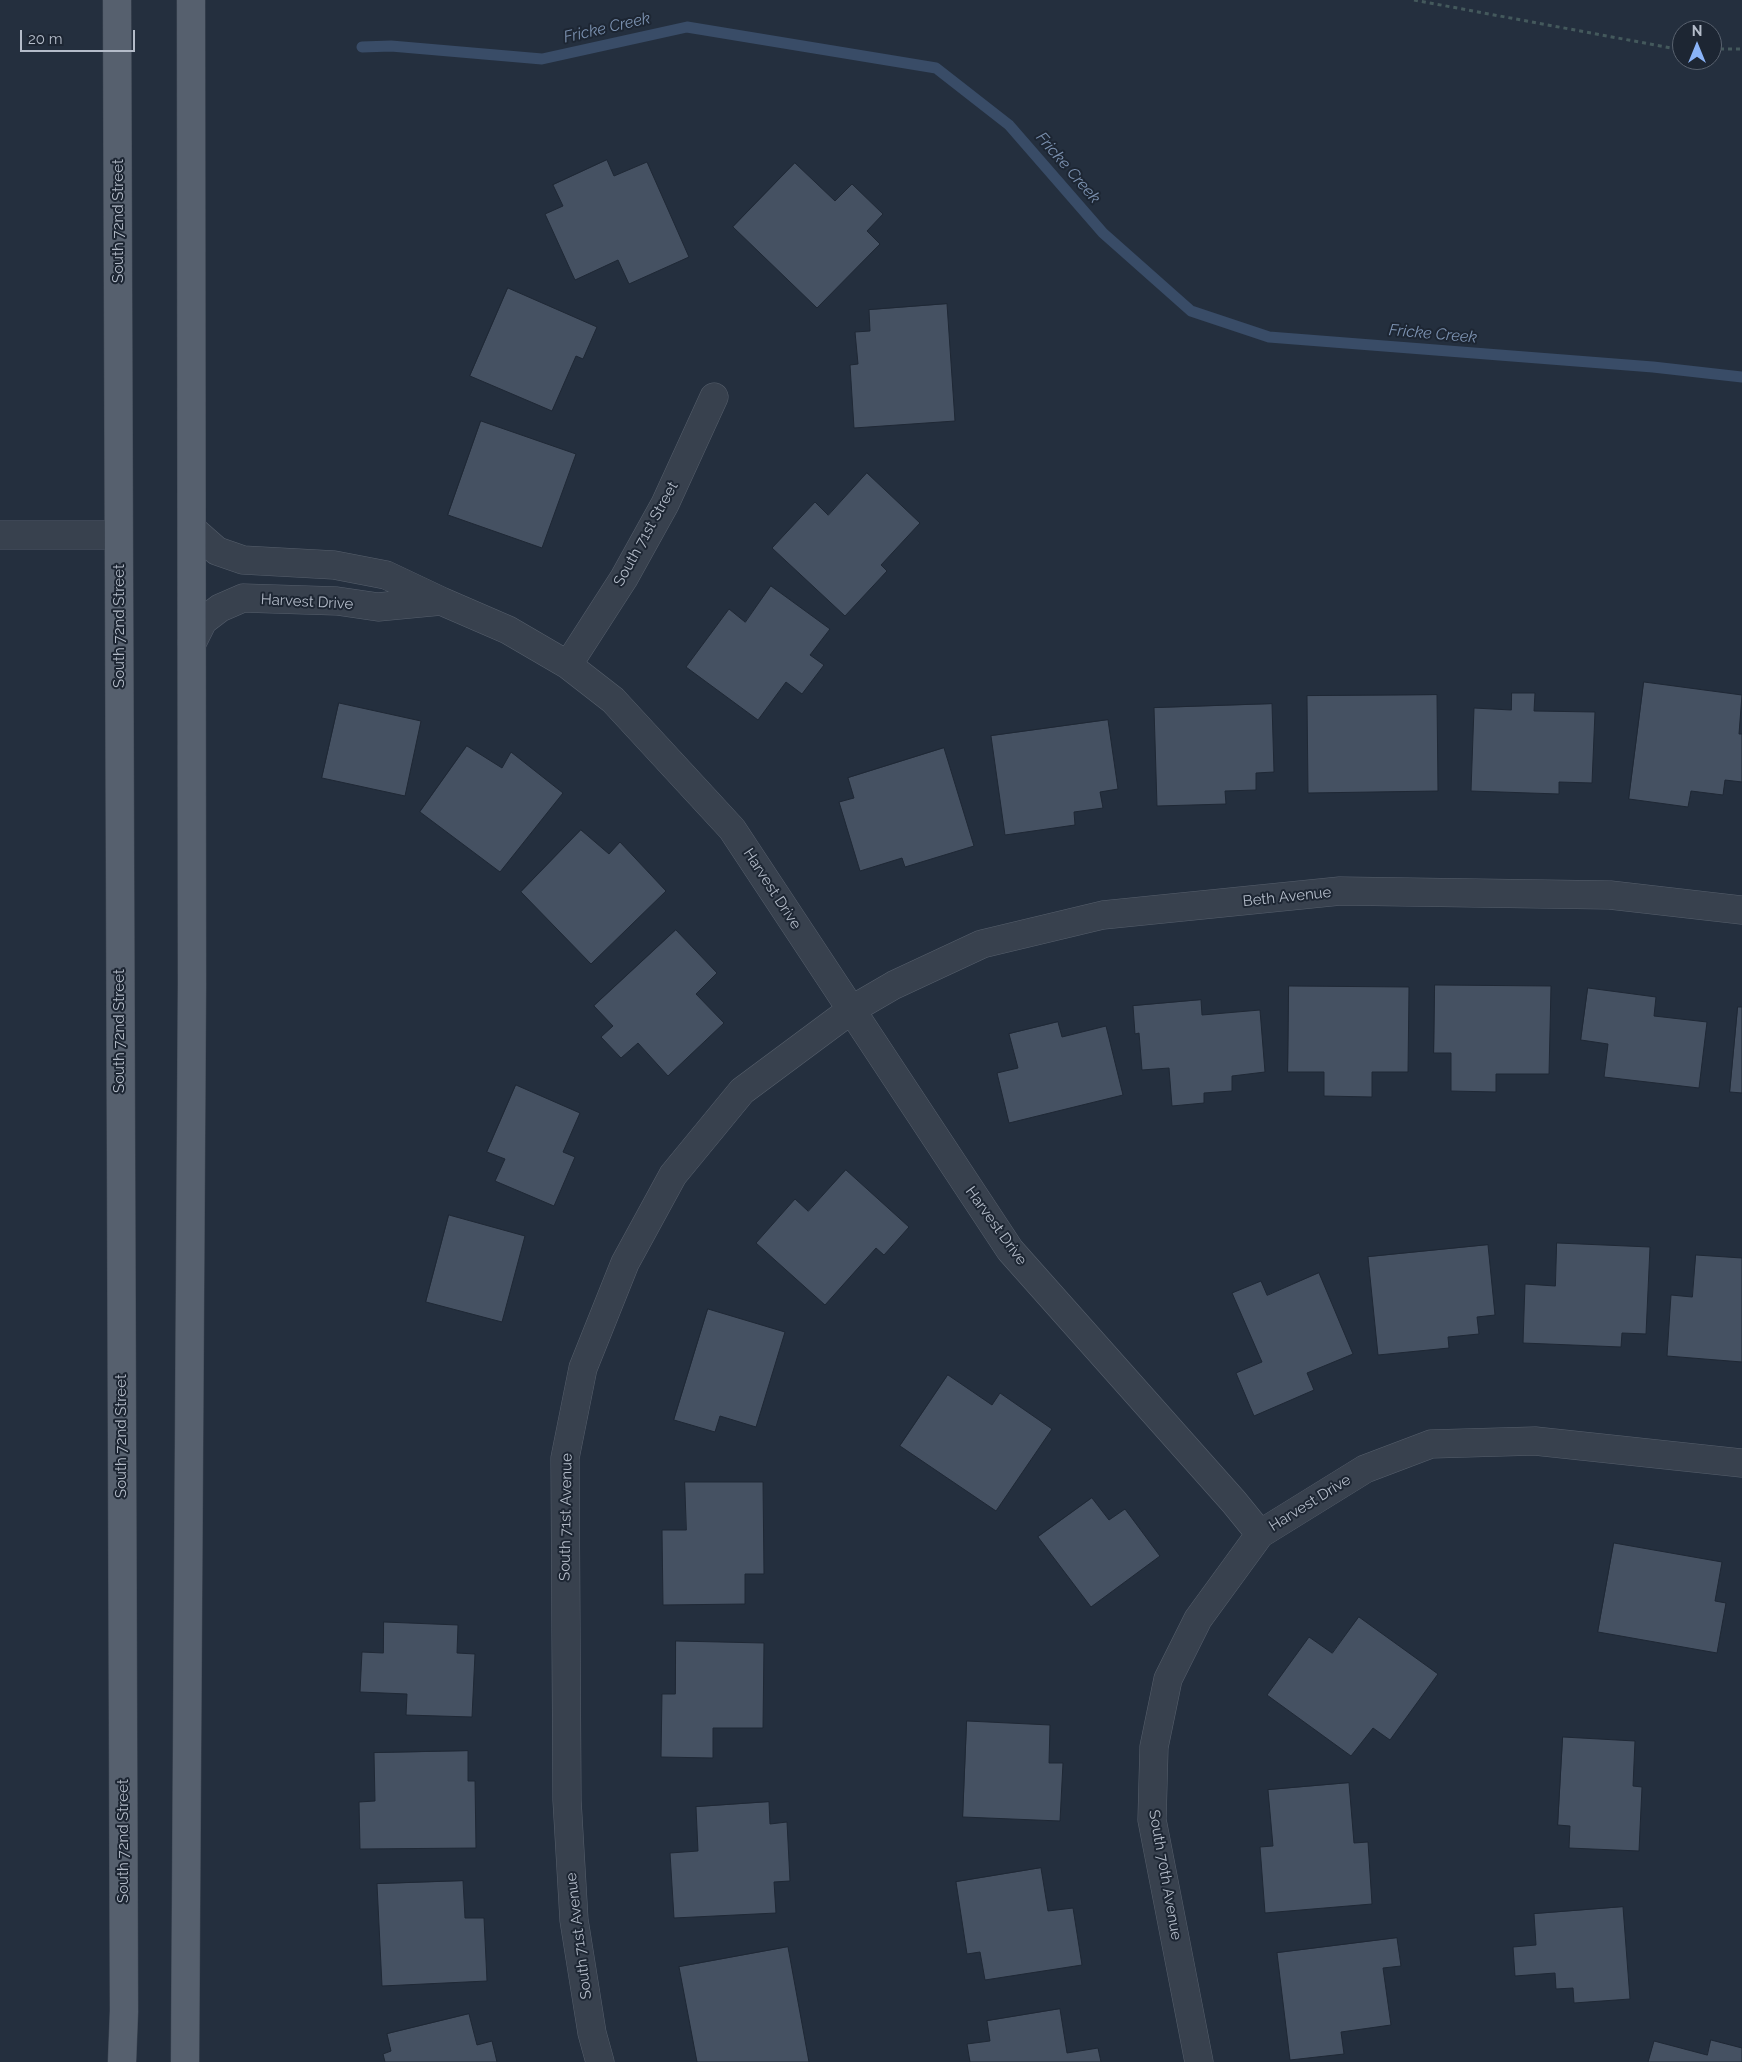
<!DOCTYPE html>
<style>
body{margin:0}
#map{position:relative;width:1742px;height:2062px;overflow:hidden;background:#242f3e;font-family:Raleway,sans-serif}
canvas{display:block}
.north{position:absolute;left:1672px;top:20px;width:50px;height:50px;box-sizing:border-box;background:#1d2633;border:1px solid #59626f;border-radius:50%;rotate:0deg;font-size:14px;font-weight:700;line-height:20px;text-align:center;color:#b4bcc9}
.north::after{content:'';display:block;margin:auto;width:18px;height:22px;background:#8ab4f8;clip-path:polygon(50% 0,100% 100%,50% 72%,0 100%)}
.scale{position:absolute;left:20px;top:30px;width:115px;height:22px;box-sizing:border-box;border:2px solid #b4bcc9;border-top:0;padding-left:6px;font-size:15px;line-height:18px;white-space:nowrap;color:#b4bcc9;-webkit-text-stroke:4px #1d2633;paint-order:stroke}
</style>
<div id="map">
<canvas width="1742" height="2062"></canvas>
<div class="north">N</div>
<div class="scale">20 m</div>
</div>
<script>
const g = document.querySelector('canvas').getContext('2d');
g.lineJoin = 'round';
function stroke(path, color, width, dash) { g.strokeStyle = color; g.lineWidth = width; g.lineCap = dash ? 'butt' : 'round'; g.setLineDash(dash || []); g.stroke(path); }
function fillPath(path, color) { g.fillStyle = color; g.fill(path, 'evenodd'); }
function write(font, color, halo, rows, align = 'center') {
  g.font = font + ' Raleway,sans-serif'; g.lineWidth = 4; g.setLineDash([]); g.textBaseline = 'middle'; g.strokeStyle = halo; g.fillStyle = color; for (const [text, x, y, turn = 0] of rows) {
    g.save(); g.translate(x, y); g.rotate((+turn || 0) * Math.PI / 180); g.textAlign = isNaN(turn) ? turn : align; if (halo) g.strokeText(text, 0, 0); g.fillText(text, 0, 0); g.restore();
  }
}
stroke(new Path2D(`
 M362 47 391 46 542 59 687 27 936 68 1009 125 1103 233 1191 311 1269 337 1653 367 1742 377`), '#394c67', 11);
const building = new Path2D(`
 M607 160 614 176 647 162 689 257 629 284 618 260 575 280 545 214 563 206 553 185Z
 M795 163 835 201 852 184 883 214 867 231 880 244 817 308 733 227Z
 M508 288 597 327 583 359 576 356 552 411 470 376Z
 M947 304 955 421 854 428 850 365 858 364 855 332 870 331 869 310Z
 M481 421 576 454 542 548 448 515Z
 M867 473 920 523 881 565 887 571 845 616 772 548 815 502 828 515Z
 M771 586 830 629 810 655 824 665 802 694 786 682 758 720 686 667 729 609 745 622Z
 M1644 682 1742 695 1739 734H1742V782L1725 780 1723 795 1691 791 1688 807 1629 799Z
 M1512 693H1535L1534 711 1595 712 1592 783 1559 782V794L1471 791 1474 708 1511 710Z
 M1437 695 1438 791 1308 793 1307 696Z
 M339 703 421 721 405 796 322 778Z
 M1272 704 1274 772 1256 773V790L1225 791 1226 804 1157 806 1154 708Z
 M1108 720 1118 789 1100 792 1103 808 1074 812 1075 825 1005 835 991 736Z
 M467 746 502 768 511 752 563 793 500 872 420 812Z
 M944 748 974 846 905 867 902 858 860 871 839 802 854 798 848 778Z
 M581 830 609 854 620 842 666 891 591 964 521 892Z
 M676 930 717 973 696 994 724 1023 668 1076 638 1043 621 1058 601 1037 613 1026 594 1006Z
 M1435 985 1551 986 1549 1074H1496V1092L1451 1091V1053H1434Z
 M1289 986 1409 987 1408 1072H1372V1097L1324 1096V1072H1288Z
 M1588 988 1656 997 1654 1016 1707 1022 1699 1088 1604 1077 1608 1044 1581 1040Z
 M1201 1000 1202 1015 1260 1010 1265 1072 1232 1076V1091L1204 1093V1103L1172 1106 1169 1068 1142 1070 1139 1033 1135 1034 1133 1006Z
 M1738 1007H1742V1093L1730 1092Z
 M1058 1022 1062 1037 1106 1026 1123 1095 1009 1123 997 1073 1018 1068 1009 1034Z
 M516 1085 580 1113 563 1152 575 1157 554 1206 495 1181 505 1159 487 1152Z
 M846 1170 909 1227 884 1255 876 1248 825 1305 756 1243 795 1199 808 1211Z
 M449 1215 525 1236 502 1322 426 1302Z
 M1557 1243 1650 1247 1646 1334 1622 1333 1621 1347 1523 1343 1525 1284 1555 1286Z
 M1488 1245 1495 1315 1477 1317 1479 1334 1448 1337 1449 1348 1378 1355 1368 1257Z
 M1696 1255 1742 1258V1362L1667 1356 1671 1295 1692 1297Z
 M1319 1273 1353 1354 1307 1373 1314 1390 1254 1416 1236 1373 1262 1362 1232 1293 1261 1281 1267 1295Z
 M708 1309 785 1332 756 1427 720 1416 715 1432 674 1420Z
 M948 1375 992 1405 1000 1393 1052 1429 996 1511 900 1446Z
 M685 1482H763L764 1574H745V1604L663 1605 662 1530H686Z
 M1092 1498 1109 1520 1125 1509 1160 1556 1091 1607 1038 1537Z
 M1614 1543 1722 1562 1715 1601 1726 1603 1717 1653 1598 1632Z
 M1359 1617 1438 1674 1390 1740 1373 1728 1351 1756 1267 1695 1309 1637 1332 1653Z
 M384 1622 458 1625 457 1653 475 1654 472 1717 406 1715 407 1694 360 1692 362 1652 383 1653Z
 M676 1641 764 1643 763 1728H713V1758L661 1757 662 1694H675Z
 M967 1721 1050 1725 1049 1763H1063L1060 1821 963 1817Z
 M1563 1737 1635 1741 1633 1786 1642 1787 1639 1851 1569 1848 1570 1826 1558 1825Z
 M468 1751V1781H475L476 1848 360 1849 359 1802 375 1801 374 1753Z
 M1349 1783 1354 1843 1368 1842 1372 1904 1265 1913 1260 1847 1273 1846 1268 1790Z
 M769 1802 770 1824 787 1822 790 1881 774 1882 776 1913 674 1918 670 1853 698 1851 696 1807Z
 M1041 1868 1048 1911 1073 1908 1082 1965 985 1980 980 1952 967 1954 956 1882Z
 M463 1881 465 1918H484L487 1981 382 1986 377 1884Z
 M1623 1907 1630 1999 1574 2003 1573 1988 1556 1989 1555 1973 1515 1976 1513 1947 1536 1945 1534 1914Z
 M1397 1938 1401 1966 1383 1968 1391 2025 1341 2032 1344 2054 1290 2060 1277 1953Z
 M788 1947 809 2062H697L679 1967Z
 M1060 2009 1067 2053 1098 2048 1101 2062H970L967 2044 990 2041 987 2021Z
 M469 2014 477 2045 492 2041 497 2062H385L383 2054 391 2051 387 2034Z
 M1711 2040 1742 2048V2062H1648L1654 2041 1707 2055Z`);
fillPath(building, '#455162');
stroke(building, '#1f2835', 1);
const minor = new Path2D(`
 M192 529 217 551 243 560 334 565 386 575 441 601 378 607 337 601 243 598 220 608 203 621 192 643
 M0 535H118
 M441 601 508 630 568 665 613 700 732 829 1010 1250 1234 1502 1260 1534
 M568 665 624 578 665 504 714 397
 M600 2062 592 2033 574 1920 567 1800 565 1458 583 1368 625 1263 673 1175 742 1091 851 1010 894 985 982 944 1103 915 1340 891 1610 895 1742 910
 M1199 2062 1152 1820 1154 1747 1168 1679 1198 1619 1260 1534 1365 1469 1431 1444 1535 1441 1742 1463`);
const primary = new Path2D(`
 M117 0 124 2011 122 2062
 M185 2062 192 983 191 0`);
stroke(minor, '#565f6c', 29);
stroke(primary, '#414a57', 29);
stroke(new Path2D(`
 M1414 0 1682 50
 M1712 49H1742`), '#44595c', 3, [4, 4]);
stroke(minor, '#38414e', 28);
stroke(primary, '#56606e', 28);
write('15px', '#b4bcc9', '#1d2633', [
 ["South 72nd Street",118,221,-90],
 ["South 71st Street",646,534,-61],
 ["Harvest Drive",307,602,3],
 ["South 72nd Street",119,626,-90],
 ["Harvest Drive",772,889,57],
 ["Beth Avenue",1287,897,-6],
 ["South 72nd Street",119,1031,-90],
 ["Harvest Drive",996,1226,54],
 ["South 72nd Street",121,1436,-90],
 ["Harvest Drive",1310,1503,-32],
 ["South 71st Avenue",566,1517,-89],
 ["South 72nd Street",123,1841,-90],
 ["South 70th Avenue",1165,1875,80],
 ["South 71st Avenue",579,1936,-97]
]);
write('italic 16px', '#7c92b1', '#1d2633', [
 ["Fricke Creek",607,28,-13],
 ["Fricke Creek",1068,168,49],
 ["Fricke Creek",1433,334,5]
]);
</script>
